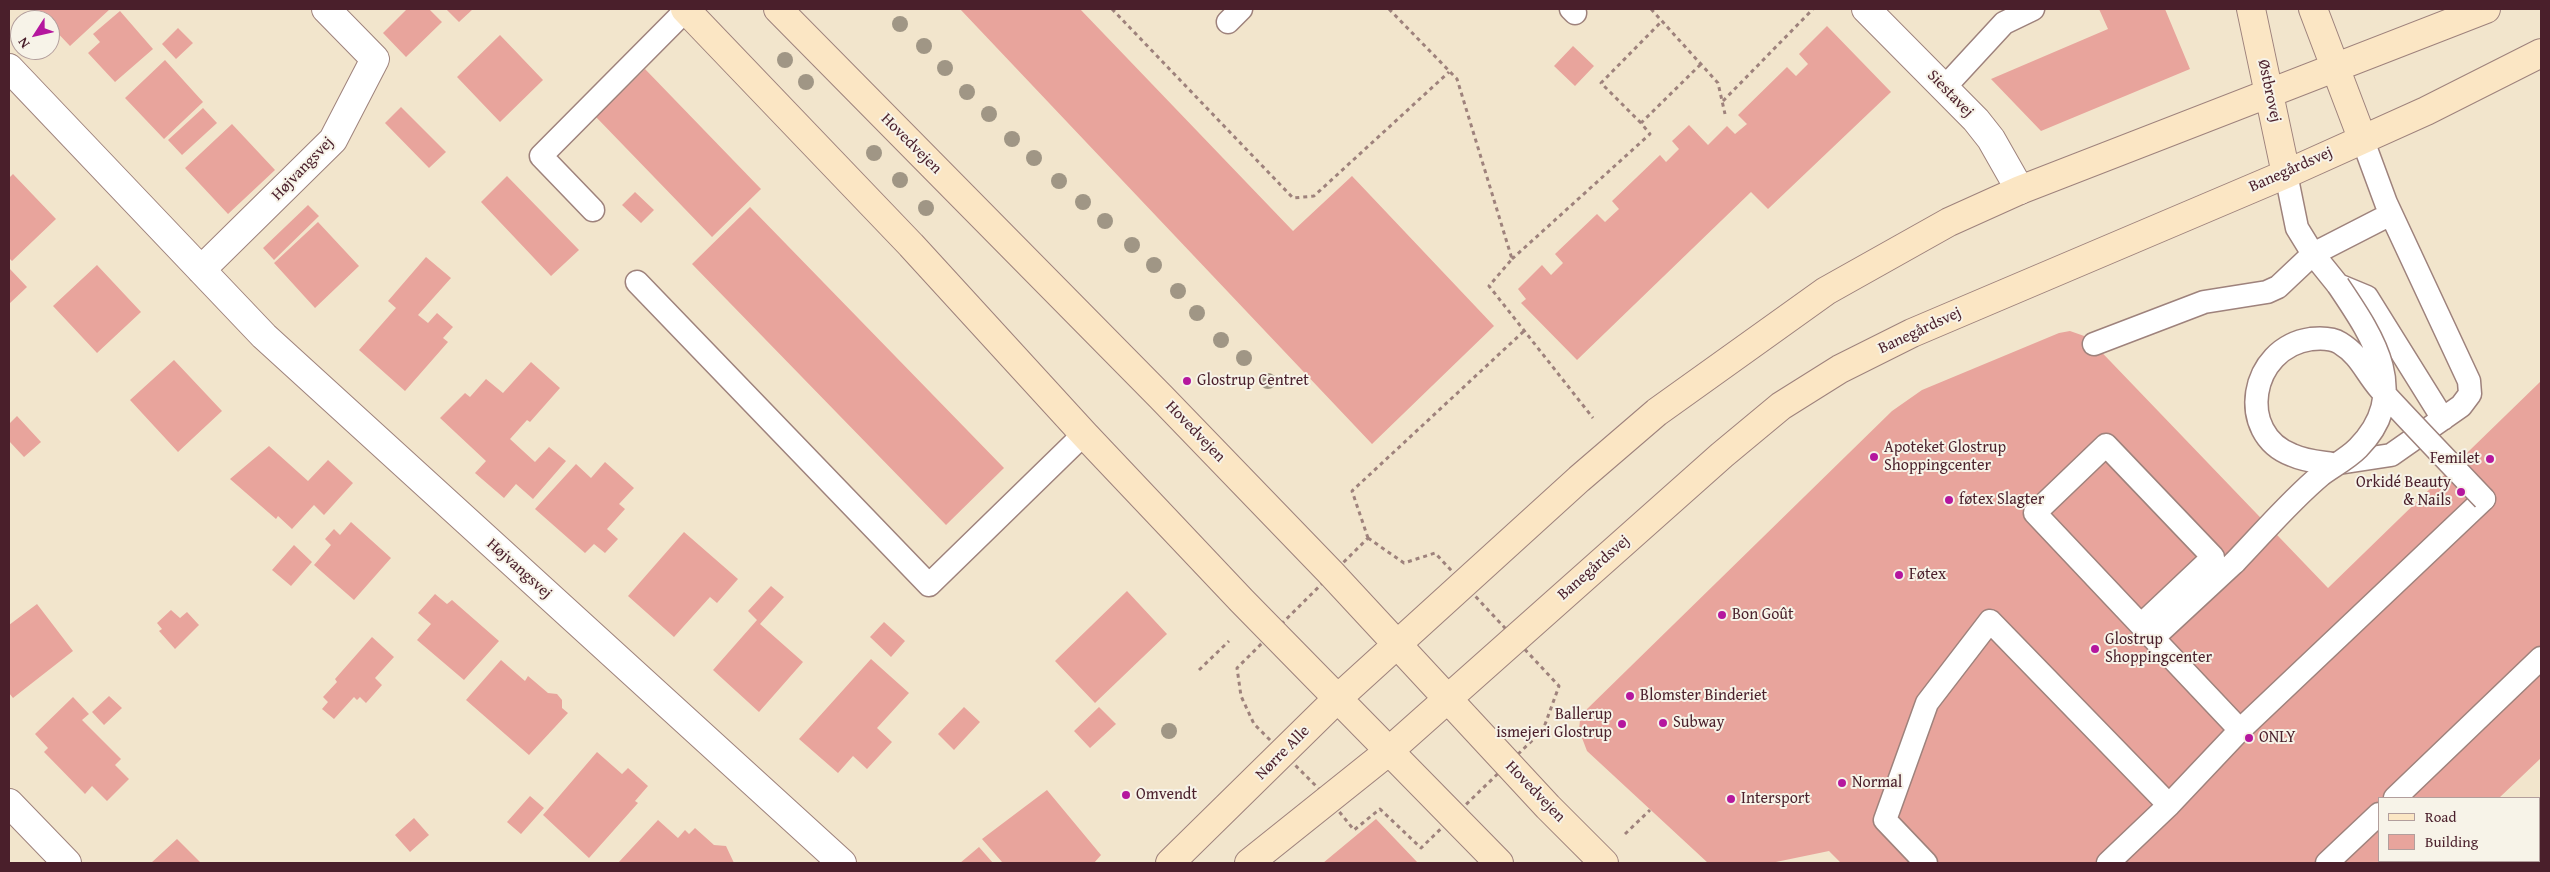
<!DOCTYPE html>
<meta charset="utf-8">
<style>
body{margin:0}
#map{position:relative;width:2550px;height:872px;overflow:hidden;background:#f2e5cc;font-family:"Gentium Book Plus",serif}
canvas{display:block}
.frame{position:absolute;inset:0;border:10px solid #4a1f2b;pointer-events:none}
.legend{position:absolute;left:2378px;top:797px;width:162px;height:65px;box-sizing:border-box;background:#f7f3e8;border:1px solid #b29e9c;margin:0;padding:6px 9px;list-style:none;font-size:15px;color:#4a1f2b}
.legend li{display:flex;align-items:center;gap:10px;height:25px}
.legend b{width:25px;border:1px solid #b29e9c}
.north{position:absolute;left:10px;top:10px;width:50px;height:50px;box-sizing:border-box;background:#f7f3e8;border:1px solid #b29e9c;border-radius:50%;rotate:235deg;font-size:14px;font-weight:700;line-height:20px;text-align:center;color:#4a1f2b}
.north::after{content:'';display:block;margin:auto;width:18px;height:22px;background:#b5179e;clip-path:polygon(50% 0,100% 100%,50% 72%,0 100%)}
</style>
<div id="map">
<canvas width="2550" height="872"></canvas>
<div class="frame"></div>
<ul class="legend">
<li><b style="height:6px;background:#fbe6c4"></b>Road</li>
<li><b style="height:14px;background:#e8a49c"></b>Building</li>
</ul>
<div class="north">N</div>
</div>
<script>
const g = document.querySelector('canvas').getContext('2d');
g.lineJoin = 'round';
function fillPath(path, color) { g.fillStyle = color; g.fill(path, 'evenodd'); }
function stroke(path, color, width, dash) { g.strokeStyle = color; g.lineWidth = width; g.lineCap = dash ? 'butt' : 'round'; g.setLineDash(dash || []); g.stroke(path); }
function write(font, color, halo, rows, align = 'center') {
  g.font = font + ' "Gentium Book Plus",serif'; g.lineWidth = 4; g.setLineDash([]); g.textBaseline = 'middle'; g.strokeStyle = halo; g.fillStyle = color; for (const [text, x, y, turn = 0] of rows) {
    g.save(); g.translate(x, y); g.rotate((+turn || 0) * Math.PI / 180); g.textAlign = isNaN(turn) ? turn : align; if (halo) g.strokeText(text, 0, 0); g.fillText(text, 0, 0); g.restore();
  }
}
fillPath(new Path2D(`
 M35 9H110L70 46 50 25V20H46Z
 M407 9H429L442 22 406 57 383 33Z
 M446 9H473L459 22Z
 M960 9H1080L1293 231 1352 176 1494 326 1372 444Z
 M2099 9H2165L2190 69 2041 131 1991 79 2108 29Z
 M120 11 153 49 115 82 88 53 100 42 93 34Z
 M1827 26 1891 92 1768 209 1751 192 1577 360 1521 303 1526 299 1518 289 1542 265 1551 275 1563 263 1555 254 1597 214 1605 222 1619 209 1612 201 1660 155 1666 162 1679 149 1672 141 1689 125 1708 145 1727 126 1735 134 1747 124 1738 115 1787 67 1796 76 1808 64 1799 54Z
 M178 28 193 43 176 59 162 44Z
 M500 35 543 80 500 122 457 77Z
 M1573 46 1594 66 1575 86 1554 66Z
 M165 60 203 102 164 139 125 98Z
 M645 69 761 189 712 237 596 117Z
 M401 107 446 152 429 168 385 123Z
 M203 108 217 123 182 155 168 140Z
 M232 124 275 170 228 214 185 168Z
 M13 174 56 219 12 261 9 258V178Z
 M507 176 579 250 551 276 481 202Z
 M635 192 654 210 641 223 622 205Z
 M308 205 319 216 274 260 263 248Z
 M750 207 1004 468 946 525 692 264Z
 M318 222 359 266 315 308 274 263Z
 M426 257 451 278 418 315 428 323 437 313 453 327 443 338 448 342 405 391 359 350 396 308 388 301Z
 M97 265 141 312 97 353 53 306Z
 M9 268 27 287 9 304Z
 M2070 331 2087 337 2328 588 2541 381V758L2499 798H2379V861H2435L2432 863H1841L1829 851 1771 863H1708L1587 751 1579 730 1580 720 1586 710 1892 411 1922 390 2059 333Z
 M174 360 222 411 178 452 130 400Z
 M531 362 560 388 530 422 527 420 510 439 535 462 549 447 566 461 533 499 516 484 504 498 475 473 486 461 440 418 465 393 470 397 486 379 503 393Z
 M17 416 41 442 24 457 9 441V424Z
 M269 446 308 481 328 460 353 483 324 515 314 505 292 529 278 516 276 519 230 479Z
 M605 462 634 488 619 504 625 509 607 529 618 539 605 553 594 544 585 553 535 509 576 464 591 478Z
 M351 522 391 558 354 600 314 565 331 545 325 539 334 529 340 535Z
 M684 532 738 579 717 603 710 597 674 637 628 596Z
 M294 545 312 562 291 586 272 570Z
 M771 586 784 597 760 624 803 662 759 712 713 670 757 620 748 611Z
 M1127 591 1167 634 1095 703 1055 661Z
 M435 594 447 604 452 600 499 641 464 680 417 640 431 624 418 613Z
 M37 604 73 651 13 698 9 693V625Z
 M171 610 180 618 187 612 199 625 175 649 159 631 162 629 157 623Z
 M884 622 905 641 891 657 870 637Z
 M372 637 394 657 375 678 382 685 366 703 360 697 357 700 354 697 334 719 322 709 328 702 323 697 337 682 335 679Z
 M871 659 909 693 877 728 892 742 867 769 853 756 838 773 799 739Z
 M501 660 525 681 528 676 548 693 557 694 562 700V708L568 713 529 755 466 700Z
 M109 696 122 708 104 725 92 712Z
 M73 697 89 714 82 720 121 759 115 765 129 779 107 801 92 786 85 794 44 752 48 748 35 734Z
 M964 707 980 722 954 750 938 734Z
 M1099 707 1116 724 1090 748 1074 731Z
 M597 752 622 774 628 768 648 786 635 801 638 803 589 858 543 815Z
 M1047 790 1101 855 1094 863H1001L1002 862 982 839Z
 M530 796 544 808 521 834 507 822Z
 M414 818 429 835 410 852 395 835Z
 M1376 819 1418 863H1323Z
 M658 820 678 838 685 830 689 834 695 828 714 845 726 846 734 863H618Z
 M177 839 201 863H151Z
 M979 847 993 863H960Z`), '#e8a49c');
const lane = new Path2D(`
 M1571 9 1575 13
 M1228 22 1241 9
 M1944 88 2004 23 2033 9
 M2286 174 2297 228 2313 254 2338 285 2367 297 2443 419
 M593 210 541 156 686 10
 M637 282 929 585 1084 434
 M2094 344 2204 302 2267 292 2278 287 2313 254 2391 214
 M2332 464 2391 455 2461 406 2470 394 2469 381 2386 203 2362 138
 M2141 625 2213 557 2106 445 2035 513 2240 730
 M2153 638 2235 562
 M2395 798 2541 658
 M1926 863 1885 820 1927 703 1990 621 2169 805
 M2108 863 2169 805 2240 730 2484 499
 M2327 863 2379 814`);
const street = new Path2D(`
 M1866 9 1976 120 1991 139 2020 190
 M9 68 264 336 842 863
 M201 270 333 140 375 59 326 9
 M9 803 67 863
 M2539 816 2541 814
 M2490 863 2493 861`);
const secondary = new Path2D(`
 M685 9 911 245 1084 434 1242 601 1499 863
 M778 9 1161 397 1331 573 1548 807 1604 863
 M2251 9 2286 174
 M2313 9 2362 138
 M1170 863 1337 699 1579 479 1657 412 1826 291 1949 222 2020 190 2486 9
 M1249 863 1389 751 1722 455 1781 406 1840 369 1912 333 2286 174 2426 111 2541 53`);
stroke(lane, '#9e827c', 25);
stroke(street, '#9e827c', 30);
stroke(secondary, '#9e827c', 30);
stroke(new Path2D(`
 M1112 9 1293 198 1314 196 1449 72
 M1389 9 1457 79 1512 259 1489 286 1593 418
 M1651 9 1718 83 1725 114
 M1723 101 1813 9
 M1641 123 1601 83 1662 21
 M1512 259 1650 134 1641 123 1701 64
 M1368 538 1404 563 1435 553 1559 686 1543 730 1421 848 1380 809 1354 830 1329 799 1254 724 1241 696 1237 668Z
 M1368 538 1352 491 1524 331
 M1199 670 1229 641
 M1625 834 1650 810`), '#9e827c', 3, [4, 4]);
stroke(lane, '#fff', 22);
stroke(street, '#fff', 28);
stroke(secondary, '#fbe6c4', 28);
const laneBridge = new Path2D(`
 M2332 464C2319 462 2305 461 2292 455 2236 434 2249 348 2311 339 2321 338 2332 338 2340 343 2361 356 2365 372 2380 389 2414 426 2449 462 2484 499
 M2235 562C2263 533 2290 501 2321 475 2333 466 2347 459 2358 448 2412 393 2373 337 2338 285`);
stroke(laneBridge, '#9e827c', 25, []);
stroke(laneBridge, '#fff', 22);
g.fillStyle = '#a09685';
for (const [x, y] of [
 [900,24],
 [924,46],
 [785,60],
 [945,68],
 [806,82],
 [967,92],
 [989,114],
 [1012,139],
 [874,153],
 [1034,158],
 [900,180],
 [1059,181],
 [1083,202],
 [926,208],
 [1105,221],
 [1132,245],
 [1154,265],
 [1178,291],
 [1197,313],
 [1221,340],
 [1244,358],
 [1268,381],
 [1169,731]
]) { g.beginPath(); g.arc(x, y, 8, 0, 2 * Math.PI); g.fill(); }
for (const [x, y, r, color] of [
 [1187,381,5,"#b5179e"],
 [1874,457,5,"#b5179e"],
 [2490,459,5,"#b5179e"],
 [2461,492,5,"#b5179e"],
 [1949,500,5,"#b5179e"],
 [1899,575,5,"#b5179e"],
 [1722,615,5,"#b5179e"],
 [2095,649,5,"#b5179e"],
 [1630,696,5,"#b5179e"],
 [1663,723,5,"#b5179e"],
 [1622,724,5,"#b5179e"],
 [2249,738,5,"#b5179e"],
 [1842,783,5,"#b5179e"],
 [1126,795,5,"#b5179e"],
 [1731,799,5,"#b5179e"]
]) { const dot = new Path2D(); dot.arc(x, y, r, 0, 2 * Math.PI); g.fillStyle = color; g.fill(dot); stroke(dot, '#f7f3e8', 2); }
write('16px', '#4a1f2b', '#f7f3e8', [
 ["Østbrovej",2269,91,78],
 ["Siestavej",1950,94,46],
 ["Hovedvejen",911,144,45],
 ["Højvangsvej",303,169,-46],
 ["Banegårdsvej",2291,170,-24],
 ["Banegårdsvej",1920,331,-25],
 ["Hovedvejen",1195,432,46],
 ["Banegårdsvej",1594,568,-41],
 ["Højvangsvej",519,569,42],
 ["Nørre Alle",1283,753,-45],
 ["Hovedvejen",1535,792,46]
]);
write('16px', '#4a1f2b', '#f7f3e8', [
 ["Glostrup Centret",1197,381],
 ["Apoteket Glostrup",1884,448],
 ["Shoppingcenter",1884,466],
 ["Femilet",2480,459,"right"],
 ["Orkidé Beauty",2451,483,"right"],
 ["& Nails",2451,501,"right"],
 ["føtex Slagter",1959,500],
 ["Føtex",1909,575],
 ["Bon Goût",1732,615],
 ["Glostrup",2105,640],
 ["Shoppingcenter",2105,658],
 ["Blomster Binderiet",1640,696],
 ["Ballerup",1612,715,"right"],
 ["ismejeri Glostrup",1612,733,"right"],
 ["Subway",1673,723],
 ["ONLY",2259,738],
 ["Normal",1852,783],
 ["Omvendt",1136,795],
 ["Intersport",1741,799]
], 'left');
</script>
